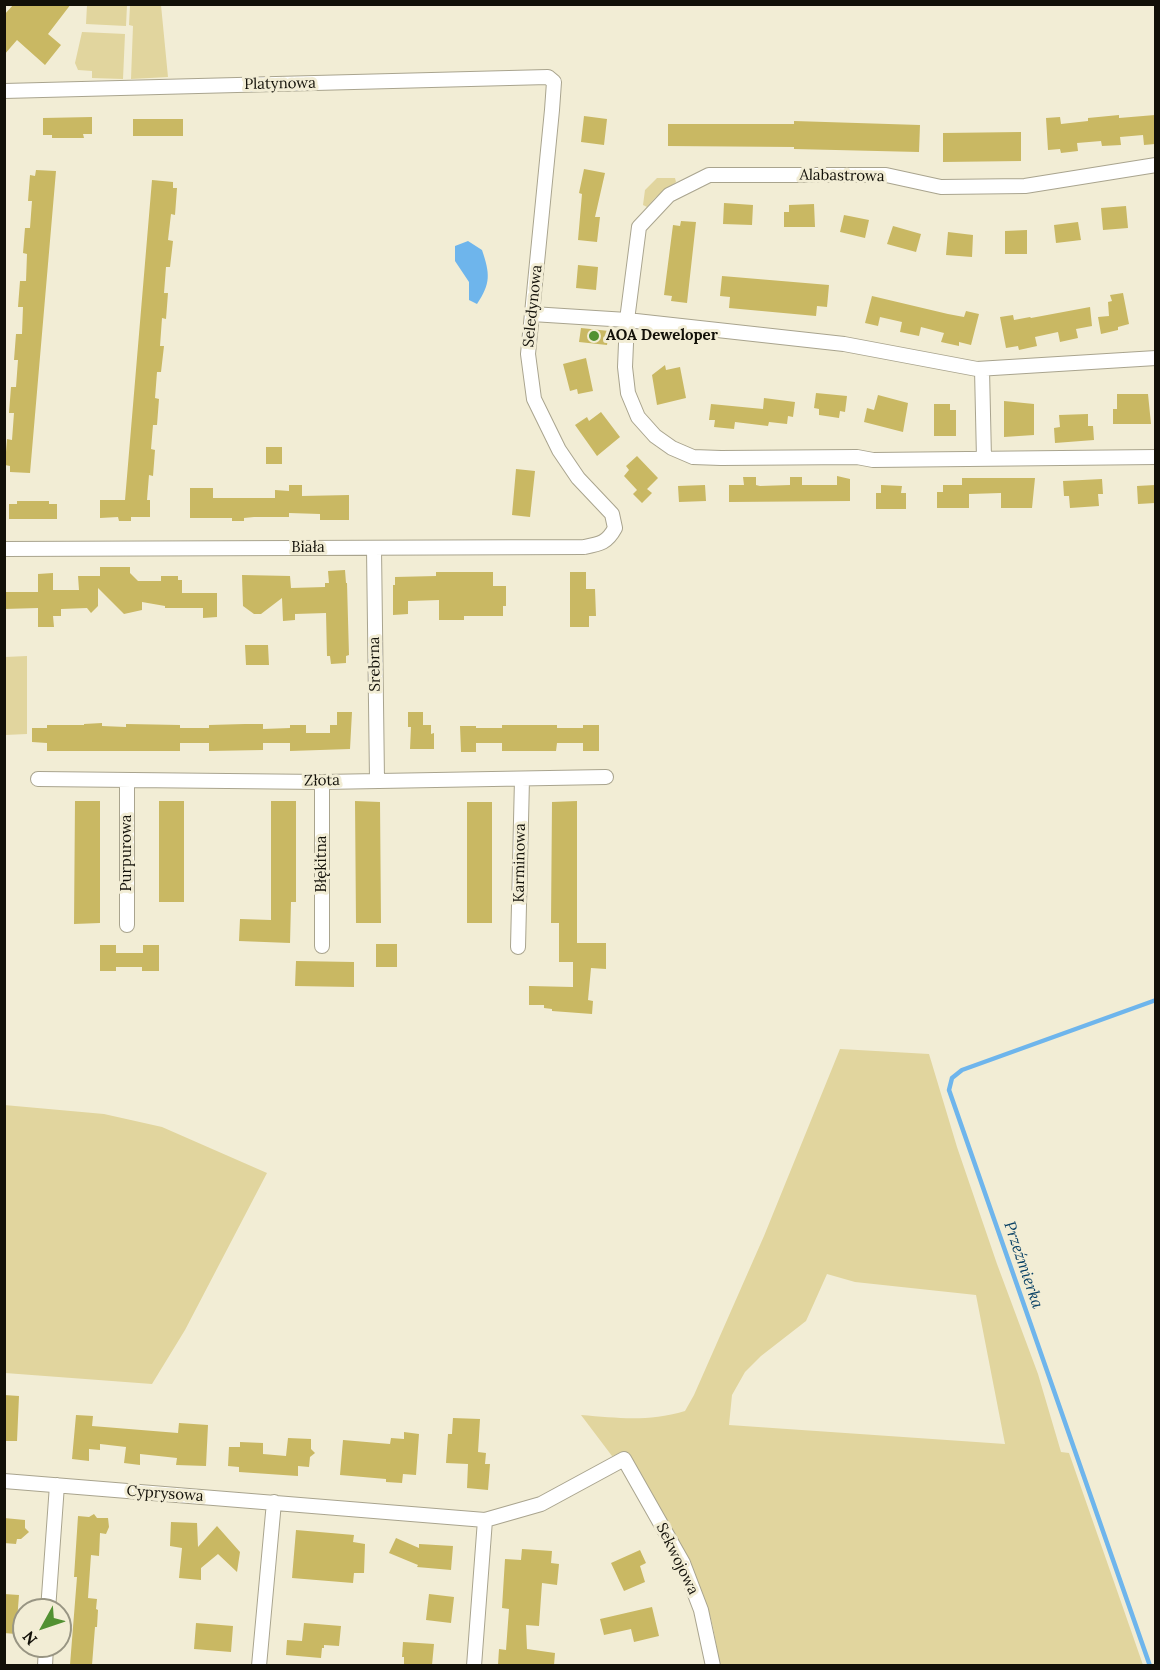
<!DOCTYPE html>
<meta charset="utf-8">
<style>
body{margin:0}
#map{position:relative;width:1160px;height:1670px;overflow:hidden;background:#f2edd5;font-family:Lora,serif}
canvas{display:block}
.frame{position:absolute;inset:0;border:6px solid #121008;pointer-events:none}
.north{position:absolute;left:12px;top:1598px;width:60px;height:60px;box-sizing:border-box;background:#f2edd5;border:2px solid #989583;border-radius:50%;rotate:230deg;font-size:16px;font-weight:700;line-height:24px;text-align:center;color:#121008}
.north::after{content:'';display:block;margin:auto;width:21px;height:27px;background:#529132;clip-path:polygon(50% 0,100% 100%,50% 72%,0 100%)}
</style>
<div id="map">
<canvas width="1160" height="1670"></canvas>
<div class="frame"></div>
<div class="north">N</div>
</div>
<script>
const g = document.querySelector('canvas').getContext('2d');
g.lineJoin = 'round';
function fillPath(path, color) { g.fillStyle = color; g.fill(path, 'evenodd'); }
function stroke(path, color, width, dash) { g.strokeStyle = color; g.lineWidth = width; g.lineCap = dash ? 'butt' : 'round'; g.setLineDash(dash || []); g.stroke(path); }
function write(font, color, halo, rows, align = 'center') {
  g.font = font + ' Lora,serif'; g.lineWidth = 6; g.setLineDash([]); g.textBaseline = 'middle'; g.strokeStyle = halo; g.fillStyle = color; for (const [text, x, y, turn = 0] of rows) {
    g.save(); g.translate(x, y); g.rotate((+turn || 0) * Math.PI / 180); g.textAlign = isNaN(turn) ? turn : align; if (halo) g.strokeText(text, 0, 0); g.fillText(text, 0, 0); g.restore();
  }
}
fillPath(new Path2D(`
 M87 5H127L126 26 86 24Z
 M130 5H161L168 77 131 79 133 26 129 25Z
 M82 32 125 34 123 79 92 78V71L78 70 75 63Z
 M657 178H675L676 182 655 198 647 207 643 205 645 190Z
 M27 656V734L5 735V657Z
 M840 1049 929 1054 957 1147 997 1264 1038 1374 1061 1452 1069 1453 1143 1665H720C716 1646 714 1625 707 1606 686 1552 657 1503 626 1454L612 1456 581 1415C619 1418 647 1422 685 1411L694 1395 764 1236ZM827 1274 855 1282 976 1295 1005 1444 729 1425 732 1395 745 1372 761 1356 806 1321Z
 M4 1105 104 1114 162 1127 267 1173 185 1330 152 1384 5 1373Z`), '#e1d59e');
fillPath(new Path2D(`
 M468 241 482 250C490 274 491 283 477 304L469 300V282L455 261V246Z`), '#6eb5ec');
stroke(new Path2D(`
 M1150 1666 949 1090 952 1078 962 1070 1156 1000`), '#6eb5ec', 4.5);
fillPath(new Path2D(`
 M14 4H71L48 34 61 45 45 65 17 40 4 55V15Z
 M1119 115V118L1155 115V144L1144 145 1143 135 1120 137 1121 145 1102 146 1101 141 1077 143 1078 151 1061 153 1060 149 1048 150 1046 118 1060 117 1061 124 1088 121V118Z
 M584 116 607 119 604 145 581 142Z
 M92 117V134H83L84 138H52V135H43V118Z
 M133 119H183V136H133Z
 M794 121 920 125 919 152 794 149V147L668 146V124H794Z
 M1021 132V161L943 162V133Z
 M584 169 605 173 595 217H600L597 242 578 240 582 194 579 193Z
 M36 170 56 171 30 473 10 472V466L5 465 7 439 12 440 14 413H9L11 387H16L18 360H14L16 334H22L23 307H18L20 281H26L27 254 23 253 25 228H30L32 201H28L30 175 35 176Z
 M152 180 173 182V188H177L175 215 171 214 168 240 173 241 170 267H166L164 293H168L166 319 162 318 160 346H164L161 372H157L155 398 159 399 157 425H153L151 449 155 450 153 476 149 475 147 500H150V517H131V521H119L118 517 100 518V500H125Z
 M724 203 753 205 752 225 723 224Z
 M814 204 815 227H784V212H789V205Z
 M1126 206 1128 228 1103 230 1101 208Z
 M844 215 869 220 865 238 840 232Z
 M681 221 696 222 687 303 671 301 672 296 664 295 673 225 680 226Z
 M1078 222 1081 240 1056 243 1054 225Z
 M893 226 921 234 916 252 887 244Z
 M1027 230V254H1005V231Z
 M948 232 973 235 972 257 946 255Z
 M578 265 598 267 596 290 576 288Z
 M722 276 829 285 827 307 817 306 816 316 729 308 730 297 720 296Z
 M1123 293 1129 324 1118 327V330L1101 334 1098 317 1109 316 1108 302 1112 301 1110 295Z
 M872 296 948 314 964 317 966 311 979 314 971 345 959 342V346L941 342 944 333 921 327 919 336 900 332 902 322 880 317 878 326 865 323Z
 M1090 307 1092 326 1076 329 1078 338 1060 342 1058 332 1035 337 1037 346 1019 350 1018 346 1006 348 1000 317 1013 315 1014 320 1030 317 1031 318Z
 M581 328 609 331 607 345 579 342Z
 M586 358 593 391 578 394 577 389 570 391 563 364Z
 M665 365 666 370 680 367 686 398 657 405 652 375Z
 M816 393 847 396 845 412 840 411 839 418 819 415V409L814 408Z
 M1117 394H1148L1151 424H1113V409H1117Z
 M878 395 908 403 903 432 864 422 867 408 874 410Z
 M764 398 795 402 793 417 788 416 787 424 769 422 768 426 735 422 734 429 714 427 715 420H709L711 404 763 409Z
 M1004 401 1034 404V435L1004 437Z
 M934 404H950V410H956V436H934Z
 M601 412 620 437 597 456 575 425 587 417 589 421Z
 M1088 414V426H1093L1094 440 1055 443 1054 428 1060 427 1059 415Z
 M266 447H282V464H266Z
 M637 456 658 478 647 489 652 493 642 503 633 494 637 490 624 476 629 470 626 466Z
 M516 469 535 471 530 517 512 515Z
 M837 476 850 479V501L729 502V485H744L743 477H756V485L760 486 790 485V477H802V485H837Z
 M962 478H1035L1032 508H1001V493L969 494V508H937V492H943V485H962Z
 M1102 479 1103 494H1098L1099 506 1070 508 1069 496H1064L1063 481Z
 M289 485H302V496L349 495V520H320V514L289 513V517H254L244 518V521H232V518H190V488H213V498H275V490L289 491Z
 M705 485 706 501 679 502 678 486Z
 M881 485 902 486 901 493H906V509H876V493H881Z
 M1155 485V503L1138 504 1137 486Z
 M17 501H49V504H57V519H9V504H17Z
 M100 567H130V573L138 581H161V576H178V580H182V593H217V617L203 618V608H165V606L142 602V610L124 614 98 588V606L91 613 87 608 61 609V616H53L54 627H38V608L4 609V592H38V574L53 573V590H79L78 576H100Z
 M345 570 346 583H347L349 655 346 656V663L331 664 330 656H327L326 613 295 614V620L283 621 282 598 261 614H254L243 606 242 575 290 576 291 588 325 587V583H329L328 571Z
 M436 572H493V586H506V606H503V616H464V620H439V600L408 601V614L393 615V585H395V577L436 576Z
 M570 572H586V589H595L596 616H589V627H570Z
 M245 645H268L269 665H246Z
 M337 712H352L350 749 290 751V743H263V750L209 751V743H180V751H47V743L32 742V728H47V725H84V724L102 723V726L126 727V724L180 725V728H209V725L245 724H263V729L290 728V725H306V733H330V725H337Z
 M408 712H423V725H431V734L434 733V749H410L411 727H408Z
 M502 725H557V728H583V725H599V751H583V743H557L556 751H502V743H476V752H461L460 726H476V728H502Z
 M75 801H100V923L74 924Z
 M159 801H184V902H159Z
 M271 801H296V902H291L290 943 239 941 240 919 271 920Z
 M355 801 380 802 381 923H356Z
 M577 801V943H606V969L591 968 588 1000 593 1001 592 1014 552 1011V1009L544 1008V1005H529V986L573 987V962H559V923H551L552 802Z
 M467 802H492V923H467Z
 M376 944H397V967H376Z
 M100 945H116V953H143V945H159V971H142V967H116V971H100Z
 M296 961 354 962V987L295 986Z
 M4 1395 19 1396 17 1441H4Z
 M76 1415 93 1416 92 1426 178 1433 179 1423 208 1425 206 1466 176 1465 177 1458 140 1454V1465L124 1463 126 1447 100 1444V1450L89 1449V1461L72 1459Z
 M453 1418 480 1419 478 1452 486 1453 485 1464H490L488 1490 467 1488 468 1464 446 1463 448 1434H452Z
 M404 1432 419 1434 416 1475 403 1474 402 1483 386 1482V1479L340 1475 343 1440 390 1444 391 1438 404 1439Z
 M288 1438 311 1439V1449L315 1453 310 1457 309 1467 298 1466V1476L239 1472V1467L228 1466 229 1447H240V1442L263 1443V1454L286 1456Z
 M94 1514 97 1518H108L109 1527 106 1534 100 1533 99 1556 91 1555 88 1598 97 1599 96 1609 98 1610 97 1627H95L92 1665H70L77 1577H74L78 1516 89 1517Z
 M4 1518 25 1520V1528L29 1532 21 1539H17L16 1544 4 1543Z
 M171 1522 197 1523 198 1547 217 1526 240 1552 237 1572 218 1554 201 1568V1580L179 1578 182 1548 170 1546Z
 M296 1530 354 1535 353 1542 365 1544 364 1573H354L353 1583 292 1578Z
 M396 1538 419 1548V1544L453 1546 451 1570 417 1567 418 1565 389 1553Z
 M522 1549 552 1551 551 1563 559 1564 557 1585 542 1583 539 1626 526 1625 527 1649 555 1653 554 1665H498L499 1649 506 1650 509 1609 502 1608 505 1559 521 1560Z
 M640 1550 646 1563 640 1566 645 1582 624 1591 611 1563Z
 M4 1594 19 1595 16 1634 4 1633Z
 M429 1594 454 1597 451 1623 426 1620Z
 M652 1607 659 1636 634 1642 631 1629 604 1635 600 1619Z
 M196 1623 233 1626 231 1652 194 1649Z
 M304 1623 341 1626 339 1646 324 1645V1648H322L321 1658 286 1655 287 1640 302 1641Z
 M403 1642 434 1644 432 1665H404V1657H402Z`), '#c9b863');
const street = new Path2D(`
 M4 91 548 77 554 82 552 110 528 354 534 399 559 450 578 478 612 514 615 528C607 543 600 544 584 547L4 549
 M1156 165 1025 186 941 187 886 175H709L669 195 639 227 627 320 625 367 628 393 638 417 655 436 672 448 693 457 721 458 857 457 873 460 1156 457
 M532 314 627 320 844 344 977 369 1156 358
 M982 369 984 459
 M374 549 377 780
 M38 779 322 782 606 777
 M127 780V925
 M322 946V782
 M518 947 522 779
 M4 1481 485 1520 541 1504 624 1459 683 1563 701 1610 713 1666
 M48 1610 57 1485
 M45 1666 46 1646
 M259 1666 274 1502
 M474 1666 485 1520`);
stroke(street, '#a9a48e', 16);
stroke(street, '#fff', 14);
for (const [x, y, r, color] of [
 [594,336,6,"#529132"]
]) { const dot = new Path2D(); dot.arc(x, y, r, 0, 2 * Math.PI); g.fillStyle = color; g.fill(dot); stroke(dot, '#f2edd5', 2); }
write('15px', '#121008', '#f2edd5', [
 ["Platynowa",280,84,-1],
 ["Alabastrowa",842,176,1],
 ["Seledynowa",533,306,-84],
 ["Biała",308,548],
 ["Srebrna",375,664,-91],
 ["Złota",322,781,-1],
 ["Purpurowa",127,853,-90],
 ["Karminowa",520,863,-89],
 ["Błękitna",322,864,-90],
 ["Cyprysowa",165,1494,4],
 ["Sekwojowa",677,1559,64]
]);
write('bold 15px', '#121008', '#f2edd5', [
 ["AOA Deweloper",606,336]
], 'left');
write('italic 16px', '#094165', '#f2edd5', [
 ["Przeźmierka",1023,1265,71]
]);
</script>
